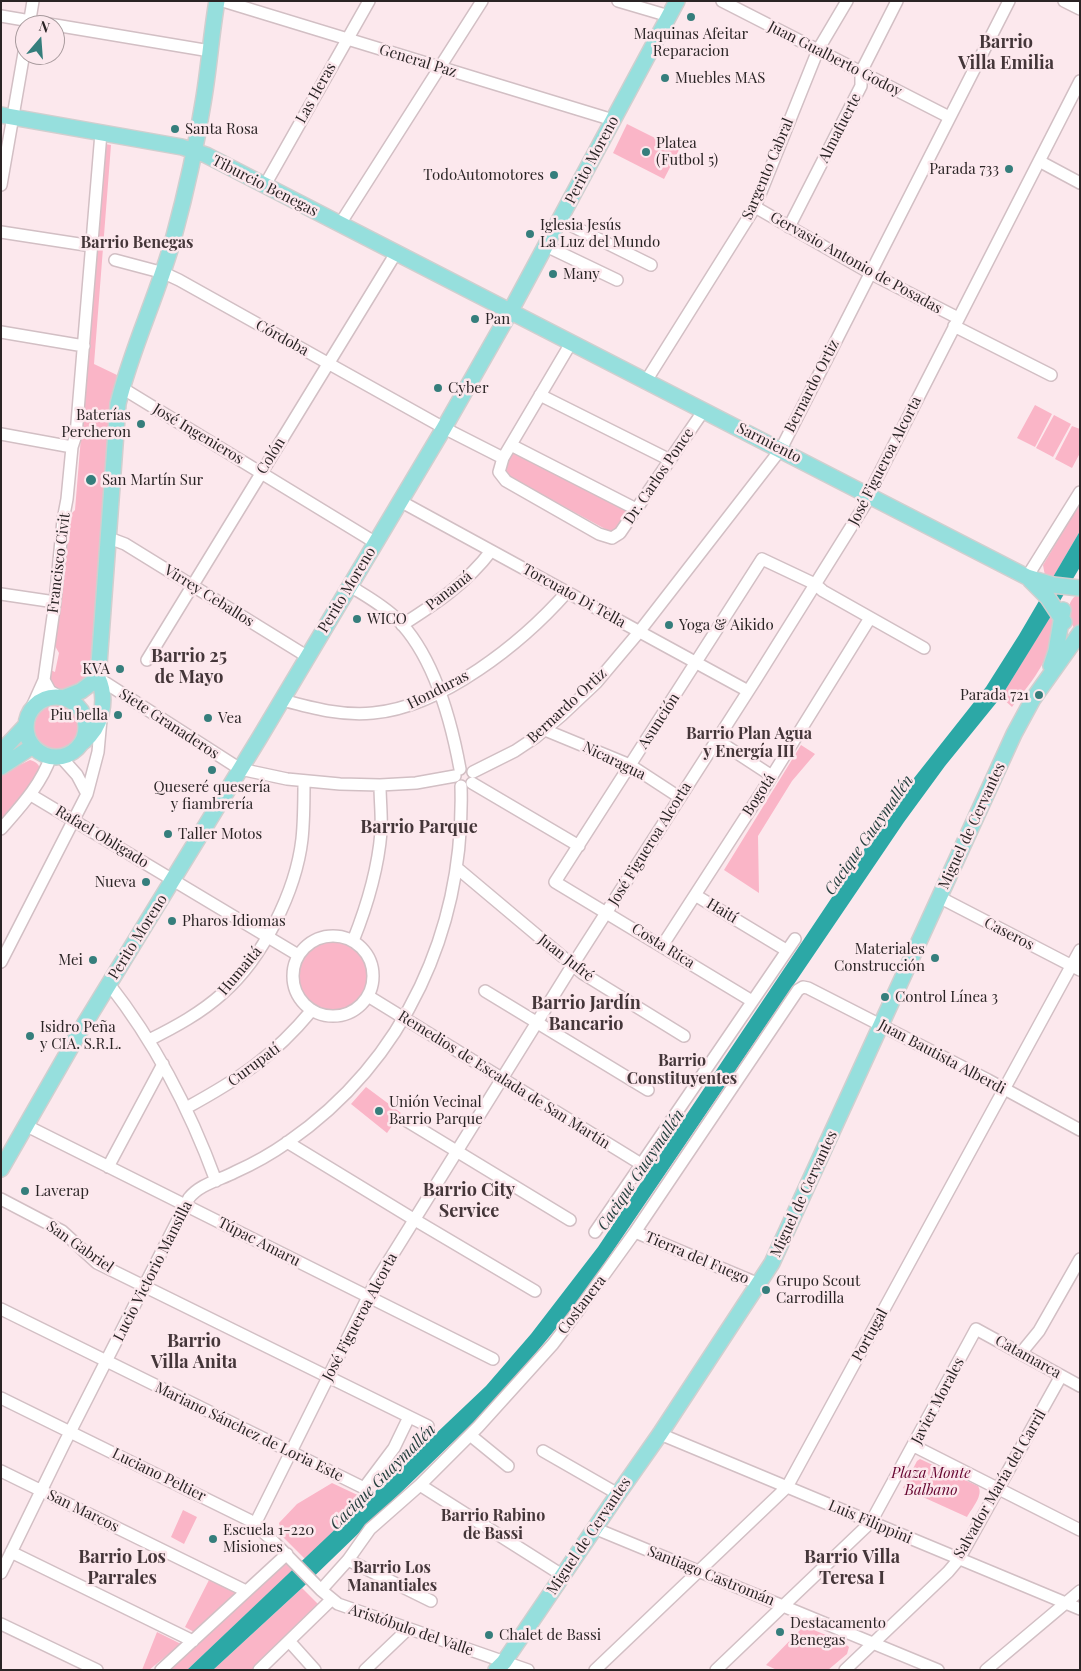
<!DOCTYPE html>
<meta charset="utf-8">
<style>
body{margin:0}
#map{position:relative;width:1081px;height:1671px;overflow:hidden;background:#fce8ed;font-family:"Playfair Display",serif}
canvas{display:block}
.frame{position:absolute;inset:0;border:2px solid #2a2425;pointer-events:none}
.north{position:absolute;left:15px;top:15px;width:50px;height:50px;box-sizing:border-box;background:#fce8ed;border:1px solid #a89a9d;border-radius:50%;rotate:18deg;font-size:14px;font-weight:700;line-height:20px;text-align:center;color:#2a2425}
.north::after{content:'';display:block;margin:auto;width:18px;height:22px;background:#357e7c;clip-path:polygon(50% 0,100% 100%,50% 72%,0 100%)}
</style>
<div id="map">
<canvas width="1081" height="1671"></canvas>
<div class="frame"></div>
<div class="north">N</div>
</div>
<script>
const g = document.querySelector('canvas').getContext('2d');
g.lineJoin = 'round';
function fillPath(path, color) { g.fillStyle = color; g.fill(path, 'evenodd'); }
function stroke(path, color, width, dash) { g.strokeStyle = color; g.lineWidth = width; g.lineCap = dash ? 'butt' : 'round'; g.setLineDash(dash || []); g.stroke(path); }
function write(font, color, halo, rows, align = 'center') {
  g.font = font + ' "Playfair Display",serif'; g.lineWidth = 5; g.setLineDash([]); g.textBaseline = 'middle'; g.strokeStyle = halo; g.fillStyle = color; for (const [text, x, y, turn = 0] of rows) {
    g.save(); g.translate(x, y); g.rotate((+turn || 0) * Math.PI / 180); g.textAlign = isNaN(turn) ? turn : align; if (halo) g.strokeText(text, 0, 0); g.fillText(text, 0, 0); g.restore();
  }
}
fillPath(new Path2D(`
 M627 124 679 150 664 179 613 153Z
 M105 144 111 145 94 364 117 375 109 429 90 670C86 684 75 687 63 691L50 684 48 669 55 672 59 653 55 646 67 518 75 510Z
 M1035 405 1052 414 1035 447 1017 438Z
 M1054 415 1071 424 1053 457 1036 448Z
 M1072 426 1080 429V453L1072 468 1055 459Z
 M512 453H516L626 509 627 513 619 527 613 531 607 530 508 476 504 469Z
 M1080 503V531L1051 581 1045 576 1043 565Z
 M1080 593V623L1076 630C1066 619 1065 600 1080 593Z
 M1051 615C1060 650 1032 681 1012 707L1001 697Z
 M32 726a24 24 0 1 1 48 0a24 24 0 1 1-48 0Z
 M801 745 815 754 792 781 758 836 759 893 724 870Z
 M30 760C34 761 38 763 40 768L37 777 1 819V774Z
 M293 976a40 40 0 1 1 80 0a40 40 0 1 1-80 0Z
 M366 1087 401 1113 387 1133 351 1104Z
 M920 1459 978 1486C984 1495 972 1508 967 1517L903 1488 917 1461Z
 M332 1483 366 1499 305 1559 282 1536 279 1523 297 1504Z
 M183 1510 197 1517 184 1544 171 1537Z
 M286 1563 293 1570 187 1670H168L258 1586Z
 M209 1580 236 1593 194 1632 185 1627Z
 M302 1588 319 1605 252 1670H213Z
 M804 1626 843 1642 849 1647 847 1654 828 1670H777L766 1665Z
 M157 1632 181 1644 149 1670H142Z`), '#fab5c7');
fillPath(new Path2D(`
 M1080 531V567L1051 616 1001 697 945 766 904 822 581 1298 526 1365 481 1415 302 1588 213 1670H187L486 1386 531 1334 598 1247 899 797 986 687 1019 635Z`), '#2ca8a6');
const minor = new Path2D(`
 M223 1 613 120
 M618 1 669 16
 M722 1 949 117
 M1064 1 1080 9
 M1 16 54 25
 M29 25 33 1
 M55 25 210 51
 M1039 161 1080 183
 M1 185 25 47
 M265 185 369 1
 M755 207 870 273 958 318
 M560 220 651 265
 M340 224 482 1
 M789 227 861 86V72L897 1
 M1 232 92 246
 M546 246 617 280
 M115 260 164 273 179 280 444 428 503 458
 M954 326 1051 375
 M1 332 84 346
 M571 343 503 458 499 472 506 481 599 534 612 538 620 533 704 410
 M646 381 755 207 818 50 847 1
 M122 388 376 543
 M540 395 670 460
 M1 434 72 447
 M511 445 636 509
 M400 501 748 691
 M109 538 125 544 308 657
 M1027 577 1080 492
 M350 586C366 596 383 605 397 619 433 655 451 720 460 769
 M1 594 55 602
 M402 625C435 604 467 583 491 551
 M147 660 396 253
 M98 678 240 769 287 779 340 784 380 785 416 783 455 776
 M44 680 50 691 60 697
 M282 700C312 708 341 716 373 713 442 707 522 643 567 592
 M31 709 44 680 55 602 63 520 67 499 72 447 76 435 101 133
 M545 730 630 765 679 797
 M717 740 772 776
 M60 756 77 775 87 794
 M473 772 515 751 536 737 562 715 596 683 639 632 781 449 1009 1
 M472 783 579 846
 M31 795 298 955
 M1 829C21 806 41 785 51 756
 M457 868 582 973 684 1036
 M695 895 786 950
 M939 897 1080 970
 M293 976a40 40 0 1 1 80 0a40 40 0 1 1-80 0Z
 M353 941C367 906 378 870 381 832 382 817 380 801 380 785
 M662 946 772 776 870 618
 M1 962 87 794 98 752 101 719
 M109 984C156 1044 190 1110 216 1181
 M485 991 648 1090
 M368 996 641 1164
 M752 1001 555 882 762 559 815 584 823 591 924 648
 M149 1040C175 1027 201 1013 223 993 263 958 296 891 302 839 304 820 304 801 304 782
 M186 1108C239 1079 273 1057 312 1010
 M407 1121 570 1220
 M25 1125 493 1359
 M287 1142 415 1220 535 1291
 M108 1167 163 1064
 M1 1199 62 1231 97 1263 428 1426
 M595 1232 795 939
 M635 1232 759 1284
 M1 1309 364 1488 394 1448 409 1417
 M1021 1353 1039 1331 1080 1259
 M1 1398 249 1520 271 1539 321 1590 338 1604 528 1670
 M660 1434 1080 1609
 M470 1435 508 1466
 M914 1446 1080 1530
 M543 1451 618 1494
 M1 1471 246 1591
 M420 1485 562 1575
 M255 1524 375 1283 572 966 756 679 866 503 874 484 1080 81
 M594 1528 938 1670
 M11 1552 193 1641
 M348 1560 431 1601
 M1 1573 64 1444 189 1198C200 1184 220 1180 235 1172 253 1164 271 1154 288 1142 406 1060 465 928 461 786
 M321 1590 348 1560 370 1529 420 1485 478 1427 553 1344 578 1311 635 1232 798 990 803 987 808 988 988 1080 1080 1130
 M1 1624 97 1670
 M289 1641 315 1670
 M161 1670 287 1554
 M259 1670 331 1600
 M365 1670 408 1629
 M595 1670 787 1487 1080 950
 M716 1670 871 1522 976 1329 1080 1386
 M845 1670 948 1572 959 1559 1061 1376
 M986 1670 1080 1591`);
const major = new Path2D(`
 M1 115 182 147 206 155 1027 577 1053 585 1079 588
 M1030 580 1048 598 1064 622
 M1051 666 1056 651 1063 610
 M26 727a30 30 0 1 1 60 0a30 30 0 1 1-60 0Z
 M63 698 81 691 98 678 118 404C132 346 159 293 174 236 186 192 196 147 203 103 209 69 211 35 217 1
 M83 742C102 727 108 700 98 678
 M1 752 26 725
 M1 767 33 746
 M1 1169 79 1033 260 737 444 428 510 312 677 1
 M496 1670 504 1662 618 1494 660 1434 772 1263 1014 734 1033 699 1080 633`);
stroke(minor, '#d2bfc4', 14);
stroke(major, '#d0cfcf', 18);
stroke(minor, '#fff', 11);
stroke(major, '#96dfdd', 15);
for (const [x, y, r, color] of [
 [691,17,5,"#357e7c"],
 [665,78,5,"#357e7c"],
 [175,129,5,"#357e7c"],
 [646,152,5,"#357e7c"],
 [1009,169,5,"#357e7c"],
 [554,175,5,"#357e7c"],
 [530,234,5,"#357e7c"],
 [553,274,5,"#357e7c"],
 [475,319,5,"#357e7c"],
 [438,388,5,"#357e7c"],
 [141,424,5,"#357e7c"],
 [91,480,6,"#357e7c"],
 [357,619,5,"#357e7c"],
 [669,625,5,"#357e7c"],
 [120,669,5,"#357e7c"],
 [1039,695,5,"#357e7c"],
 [118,715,5,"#357e7c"],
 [208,718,5,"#357e7c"],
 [212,770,5,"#357e7c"],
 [168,834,5,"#357e7c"],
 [146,882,5,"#357e7c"],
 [172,921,5,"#357e7c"],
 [935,958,5,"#357e7c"],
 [93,960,5,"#357e7c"],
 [885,997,5,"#357e7c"],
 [30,1036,5,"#357e7c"],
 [379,1111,5,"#357e7c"],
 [25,1191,5,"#357e7c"],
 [766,1290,5,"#357e7c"],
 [213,1539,5,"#357e7c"],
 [780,1632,5,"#357e7c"],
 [489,1635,5,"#357e7c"]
]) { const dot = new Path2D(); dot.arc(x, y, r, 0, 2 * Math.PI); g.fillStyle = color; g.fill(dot); stroke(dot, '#fce8ed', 2); }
write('15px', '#2a2425', '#fce8ed', [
 ["Maquinas Afeitar",691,34,"center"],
 ["Reparacion",691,51,"center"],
 ["Muebles MAS",675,78],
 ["Santa Rosa",185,129],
 ["Platea",656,143],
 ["(Futbol 5)",656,160],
 ["Parada 733",999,169,"right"],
 ["TodoAutomotores",544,175,"right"],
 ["Iglesia Jesús",540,225],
 ["La Luz del Mundo",540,242],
 ["Many",563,274],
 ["Pan",485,319],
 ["Cyber",448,388],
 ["Baterías",131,415,"right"],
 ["Percheron",131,432,"right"],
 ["San Martín Sur",102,480],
 ["WICO",367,619],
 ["Yoga & Aikido",679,625],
 ["KVA",110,669,"right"],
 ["Parada 721",1029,695,"right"],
 ["Piu bella",108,715,"right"],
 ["Vea",218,718],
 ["Queseré quesería",212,787,"center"],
 ["y fiambrería",212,804,"center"],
 ["Taller Motos",178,834],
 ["Nueva",136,882,"right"],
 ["Pharos Idiomas",182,921],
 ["Materiales",925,949,"right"],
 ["Construcción",925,966,"right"],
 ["Mei",83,960,"right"],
 ["Control Línea 3",895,997],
 ["Isidro Peña",40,1027],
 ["y CIA. S.R.L.",40,1044],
 ["Unión Vecinal",389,1102],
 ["Barrio Parque",389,1119],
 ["Laverap",35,1191],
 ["Grupo Scout",776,1281],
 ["Carrodilla",776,1298],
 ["Escuela 1-220",223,1530],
 ["Misiones",223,1547],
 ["Destacamento",790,1623],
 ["Benegas",790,1640],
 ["Chalet de Bassi",499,1635]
], 'left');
write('15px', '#2a2425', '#fce8ed', [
 ["Juan Gualberto Godoy",835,59,27],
 ["General Paz",418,61,17],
 ["Las Heras",316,93,-61],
 ["Almafuerte",840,128,-63],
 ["Perito Moreno",592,160,-62],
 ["Sargento Cabral",768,169,-67],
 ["Tiburcio Benegas",265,186,27],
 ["Gervasio Antonio de Posadas",856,263,29],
 ["Córdoba",282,338,29],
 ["Bernardo Ortiz",812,386,-63],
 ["José Ingenieros",198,434,31],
 ["Sarmiento",769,443,27],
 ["Colón",271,456,-58],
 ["José Figueroa Alcorta",885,461,-63],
 ["Dr. Carlos Ponce",659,476,-56],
 ["Francisco Civit",59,563,-83],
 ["Perito Moreno",347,590,-59],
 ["Panamá",449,591,-38],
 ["Virrey Ceballos",209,596,32],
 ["Torcuato Di Tella",574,596,29],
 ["Honduras",438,690,-27],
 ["Bernardo Ortiz",567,706,-43],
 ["Asunción",659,721,-57],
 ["Siete Granaderos",169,724,33],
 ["Nicaragua",614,761,26],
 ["Bogotá",759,795,-57],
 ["Miguel de Cervantes",972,826,-65],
 ["Rafael Obligado",102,837,31],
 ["José Figueroa Alcorta",650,844,-58],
 ["Haití",722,911,31],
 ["Caseros",1009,934,27],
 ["Perito Moreno",138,937,-58],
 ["Costa Rica",663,946,32],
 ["Juan Jufré",566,958,38],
 ["Humaitá",240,971,-50],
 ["Juan Bautista Alberdi",942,1057,28],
 ["Curupatí",254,1065,-37],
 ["Remedios de Escalada de San Martín",504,1080,32],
 ["Miguel de Cervantes",804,1194,-65],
 ["Túpac Amaru",259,1242,27],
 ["San Gabriel",80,1247,35],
 ["Tierra del Fuego",697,1258,23],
 ["Lucio Victorio Mansilla",153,1271,-63],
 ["Costanera",582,1305,-53],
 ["José Figueroa Alcorta",360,1317,-62],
 ["Portugal",870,1335,-61],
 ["Catamarca",1028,1357,29],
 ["Javier Morales",938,1401,-62],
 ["Mariano Sánchez de Loria Este",249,1432,26],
 ["Luciano Peltier",159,1475,26],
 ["Salvador María del Carril",1000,1484,-60],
 ["San Marcos",83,1511,26],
 ["Luis Filippini",870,1522,23],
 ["Miguel de Cervantes",589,1536,-56],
 ["Santiago Castromán",711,1576,22],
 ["Aristóbulo del Valle",411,1630,19]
]);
write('italic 15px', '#64042f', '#fce8ed', [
 ["Plaza Monte",931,1473],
 ["Balbano",931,1490]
]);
write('bold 16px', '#443639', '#fce8ed', [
 ["Barrio Benegas",137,243],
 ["Barrio Plan Agua",749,734],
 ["y Energía III",749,752],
 ["Barrio",682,1061],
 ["Constituyentes",682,1079],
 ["Barrio Rabino",493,1516],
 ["de Bassi",493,1534],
 ["Barrio Los",392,1568],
 ["Manantiales",392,1586]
]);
write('italic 16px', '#274140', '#fce8ed', [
 ["Cacique Guaymallén",869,835,-55],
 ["Cacique Guaymallén",641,1170,-56],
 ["Cacique Guaymallén",383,1477,-45]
]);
write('bold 18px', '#443639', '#fce8ed', [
 ["Barrio",1006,42],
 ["Villa Emilia",1006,63],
 ["Barrio 25",189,656],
 ["de Mayo",189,677],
 ["Barrio Parque",419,827],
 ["Barrio Jardín",586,1003],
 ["Bancario",586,1024],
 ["Barrio City",469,1190],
 ["Service",469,1211],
 ["Barrio",194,1341],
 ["Villa Anita",194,1362],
 ["Barrio Los",122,1557],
 ["Parrales",122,1578],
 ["Barrio Villa",852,1557],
 ["Teresa I",852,1578]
]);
</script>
